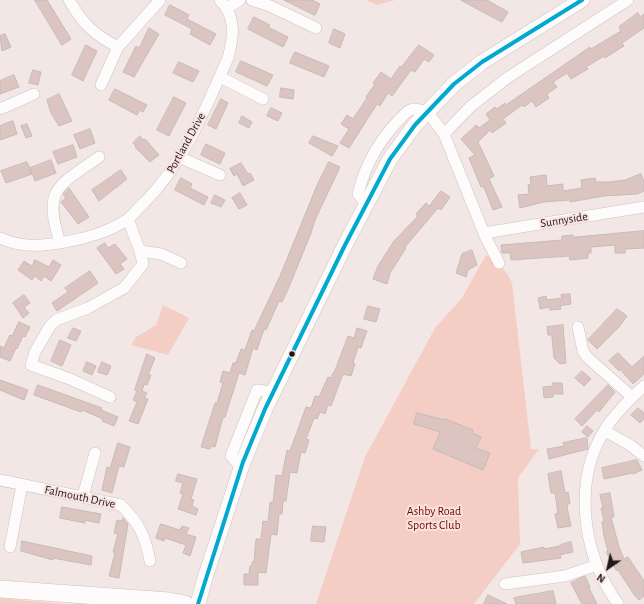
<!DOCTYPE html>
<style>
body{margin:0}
#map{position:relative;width:644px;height:604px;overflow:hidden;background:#f2e7e5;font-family:"Alegreya Sans",sans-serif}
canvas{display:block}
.north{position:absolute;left:588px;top:548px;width:40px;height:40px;-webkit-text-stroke:3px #f8e3df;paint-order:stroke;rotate:214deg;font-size:11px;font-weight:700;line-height:16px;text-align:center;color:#201918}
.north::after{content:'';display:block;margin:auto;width:14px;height:18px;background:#201918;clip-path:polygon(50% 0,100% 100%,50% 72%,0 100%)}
</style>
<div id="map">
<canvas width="644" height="604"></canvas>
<div class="north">N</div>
</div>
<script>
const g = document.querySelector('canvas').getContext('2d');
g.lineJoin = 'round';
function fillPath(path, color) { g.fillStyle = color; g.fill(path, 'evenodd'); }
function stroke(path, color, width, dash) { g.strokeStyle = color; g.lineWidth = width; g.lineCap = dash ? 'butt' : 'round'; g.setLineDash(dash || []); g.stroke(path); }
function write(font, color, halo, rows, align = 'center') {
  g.font = font + ' "Alegreya Sans",sans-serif'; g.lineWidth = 4; g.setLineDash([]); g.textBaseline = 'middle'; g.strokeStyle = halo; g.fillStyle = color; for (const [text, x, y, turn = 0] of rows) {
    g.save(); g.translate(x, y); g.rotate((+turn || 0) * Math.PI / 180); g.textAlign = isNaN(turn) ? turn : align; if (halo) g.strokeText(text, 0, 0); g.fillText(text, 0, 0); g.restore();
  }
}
fillPath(new Path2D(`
 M366 0H395L377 5Z
 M486 255C498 263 506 269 512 283L531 449H539L518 478 520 544 474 604H316L365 457 435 328 462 298Z
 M163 305 189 318 168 355 131 345 136 337 156 325Z
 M0 598 63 604H0Z`), '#f4cdc5');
const building = new Path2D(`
 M35 0H47L71 39 62 45Z
 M284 0H312L320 4 315 15Z
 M461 0H487L508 12 502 22Z
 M170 5 189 15 187 19 216 34 210 45 190 34 192 29 165 15Z
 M638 13 640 17 644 14V28L622 43 624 46 605 58 604 56 586 67 588 69 571 79 567 73 553 82 557 87 547 94 549 98 536 107 532 101 524 107 522 105 503 119 506 123 492 133 490 130 478 142 494 176 489 179 502 207 493 210 485 190 483 186 481 187 469 158 475 155 461 139 476 125 479 128 490 120 486 114 495 107 497 109 505 103 506 105 590 47 591 49 621 31 619 27Z
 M254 17 270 25 268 27 288 37 283 47 248 29Z
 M149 28 159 34 134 77 123 72 136 46 139 48Z
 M334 29 345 34 340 48 329 43Z
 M5 34 11 47 2 51 0 36Z
 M86 45 97 51 83 81 72 75Z
 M419 45 434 55 429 62 424 59 415 72 411 70 392 96 388 93 380 106 377 104 349 148 340 143 349 129 341 124 347 115 353 119 367 98 366 97 375 84 373 83 381 72 391 79 400 66 401 67Z
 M295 52 329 66 324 77 290 63Z
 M241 61 273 75 267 86 236 72Z
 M179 62 199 71 193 82 173 73Z
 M33 70 41 72 38 85 29 83Z
 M14 75 19 87 0 94V81Z
 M281 88 294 90 293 99 280 97Z
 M115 89 147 105 143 112 140 110 137 115 109 100Z
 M59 94 72 121 59 126 51 113 47 100Z
 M174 97 186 103 169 136 157 130Z
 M221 99 228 103 216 129 208 125Z
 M271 108 282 113 278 121 267 116Z
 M242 116 252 122 249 128 239 123Z
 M13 121 17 134 0 140V126Z
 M27 124 32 136 26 138 21 126Z
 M90 129 95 143 80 149 74 135Z
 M140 136 143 140 145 139 159 155 150 162 135 147 136 146 133 143Z
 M313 136 338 146 332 156 309 143Z
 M206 144 225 153 220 164 201 155Z
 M73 145 77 157 58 164 53 152Z
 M51 160 56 173 35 181 30 168Z
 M27 162 32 174 6 183 1 171Z
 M329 162 340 167 315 220 311 233 289 287 282 302 279 301 266 330 264 329 257 350 253 348 245 375 239 373 225 417H223L215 447 211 446 210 449 201 447 215 403H217L223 383 220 382 223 371 230 373 233 363H236L241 349 245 350 252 330 254 331 280 276 318 183Z
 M241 163 248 174 250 173 254 180 243 186 237 174 234 176 230 169Z
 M121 170 127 179 99 201 92 190Z
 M641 174 644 182V191L637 194 604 196 570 202V200L544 202 520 208 518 195 529 194 528 185 531 184 530 177 546 175 547 186 563 184V191L582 188 581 180 595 178 596 182H610L625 180Z
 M181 178 192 184 190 188 208 197 204 205 175 190Z
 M69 188 89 217 78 224 61 202 66 198 63 194Z
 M441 191 450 197 441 210 438 208 405 247 406 248 390 273 387 284 373 279 378 266 394 241 418 216 416 214 426 203 429 206Z
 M240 193 247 205 239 209 232 198Z
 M215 195 225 200 221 207 211 203Z
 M644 231V248L625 249V253H615V245L591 247V253H588V258L570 260 569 256 511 260 510 253H502L501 245 562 240V236L573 235V237Z
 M105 243 108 248 115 244 127 259 120 264 124 269 116 274 97 248Z
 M472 250 477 265 468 270 466 277 456 273 462 254Z
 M35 260 49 267 53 260 61 265 51 281 44 276 41 281 35 276 32 280 18 270 24 261 32 266Z
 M90 271 98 283 57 311 52 303 68 292 65 288Z
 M570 294 571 304 560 306 561 309 550 310 549 307 540 309 538 298 546 296 547 300 562 298 561 295Z
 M24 295 30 303 24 307 29 313 23 318 13 303Z
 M368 306 380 309 376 322 364 319Z
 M617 309 627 316 619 327 597 349 588 340Z
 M19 322 30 327 25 337 23 336 17 349 16 348 10 361 0 357V346L4 348 10 335 12 336Z
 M563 325 566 363 560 364 554 358 552 337V335H548L547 327Z
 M73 328 81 331 76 341 68 338Z
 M357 328 367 331 361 348 358 347 353 363 355 364 351 376 343 374 331 406 328 405 325 414 320 412 317 419 314 418 306 439 309 440 305 453 301 452 297 473 290 472 286 501H283L282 514H279L277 535 271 534 266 573 258 572V585H244V574H249L250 566H252V562H254L256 539H261L263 521 268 522 270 502 273 503 276 475 282 476 287 450 290 451 306 407 311 408 315 396 319 397 328 377 331 378 333 373H334L348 336 354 338Z
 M60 340 71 345 62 366 51 361Z
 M618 353 632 367 644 356V374L633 384 620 369 619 371 609 361Z
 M147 354 155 358 148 375H151L147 385 144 384 142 391 147 393 144 398 148 399 138 424 129 421 137 402 133 400 137 391 135 390Z
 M87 362 96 366 92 375 83 371Z
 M102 362 111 366 107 375 98 372Z
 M582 371 591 379 584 386 575 378Z
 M0 380 28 390 24 400 0 390Z
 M553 383H562L563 394H553V397L544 398 543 387 553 386Z
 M38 385 102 408 101 410 118 417 114 426 102 421 103 419 82 410 81 412 34 395Z
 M608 385 615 392 599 412 597 410 582 426 575 419Z
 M638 408 644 413V419L640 423 631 415Z
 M417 413 445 420V419L473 430 472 433 481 437 476 448 490 453 483 470 433 449 440 432 414 424Z
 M587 426 593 431 588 437 582 432Z
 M587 438 588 449 549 459 547 449 564 446 563 443Z
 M118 443 130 447 124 467 119 466 112 493 102 490 107 467 110 468Z
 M637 460 642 470 633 474V473L604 479 602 468Z
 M561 471 565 493 568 492 570 503 568 504 567 508 571 526 558 528 555 514 558 513 555 493H551L548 474Z
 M178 474 197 479 191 499 194 500 192 506 198 509 196 515 178 509 183 494 180 493 183 483 176 481Z
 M610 493 614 517H611L619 547 624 559 628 557 644 581V596L639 600 635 596 618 570H616L606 552 608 551 604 536 602 522 604 521 601 508H603L600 495Z
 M62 507 101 514 99 523 85 520V523L60 518Z
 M123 518 128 524 119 578 109 576 115 553 113 552 118 534 114 533 117 520 122 521Z
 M161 524 180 530 182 526 189 528 186 534 196 537 190 556 183 553 186 545 165 538 164 541 156 538Z
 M313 526 326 527 324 542 311 541Z
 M22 541 92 556 91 565 53 558V560L21 551Z
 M571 542 573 552 560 555 561 558 523 563 521 552 544 547V549L560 546V545Z
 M585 576 590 587 589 588 597 604H582L571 583Z
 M553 591 556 604H516L514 598Z
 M488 595 507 604H484Z`);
fillPath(building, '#dcc5c1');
stroke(building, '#c4bbba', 1);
const street = new Path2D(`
 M69 0C83 24 93 34 118 47
 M252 0 270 6 316 28
 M227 8 240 0
 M220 77 263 99
 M101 85 118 47 160 0
 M0 109 34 94
 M444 134 470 107 507 78 628 0
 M181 158 220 175
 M366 203 358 194C366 160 383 134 408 111L413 109 427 111 444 134 485 236 499 263
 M128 219 140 251 161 254 181 263
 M484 233 644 207
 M0 238C22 248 42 246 65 242 85 239 111 231 128 219 134 214 139 207 145 202 185 161 205 109 228 58 234 36 236 17 220 0
 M60 243C43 188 57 187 99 157
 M578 327 583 351 587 357 632 397
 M110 397 70 379 31 365 35 352 50 326 56 320 88 308 124 288 143 264 140 251
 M605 431 630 445 644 456
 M242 469 231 456 257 390 272 392
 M0 480 121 505C139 523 145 535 150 561
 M83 496 95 453
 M10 547 22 485
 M505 584 565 576 597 565
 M618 604C581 552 571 476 610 422 620 409 632 397 644 386`);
const secondary = new Path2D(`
 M198 604 204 581 243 462 265 409 345 245 390 159 415 125 454 84 482 62 582 0`);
const primary = new Path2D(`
 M0 589 169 601 185 604`);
stroke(street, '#ccc3c1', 12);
stroke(secondary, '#ccc3c1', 16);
stroke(primary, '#ccc3c1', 18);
stroke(street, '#fdfbfb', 11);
stroke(secondary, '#fdfbfb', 15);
stroke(primary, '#fdfbfb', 17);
stroke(new Path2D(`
 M198 604 243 462 265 409 345 245 390 159 415 125 454 84 482 62 582 0`), '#00a9ce', 4);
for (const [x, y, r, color] of [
 [292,354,3.5,"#201918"]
]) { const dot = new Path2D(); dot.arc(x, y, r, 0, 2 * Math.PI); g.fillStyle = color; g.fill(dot); stroke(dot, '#f8e3df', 1.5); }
write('12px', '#201918', '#f8e3df', [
 ["Portland Drive",186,143,-61],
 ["Sunnyside",564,220,-9],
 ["Falmouth Drive",80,497,12]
]);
write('12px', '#760700', '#f8e3df', [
 ["Ashby Road",434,511],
 ["Sports Club",434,525]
]);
</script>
